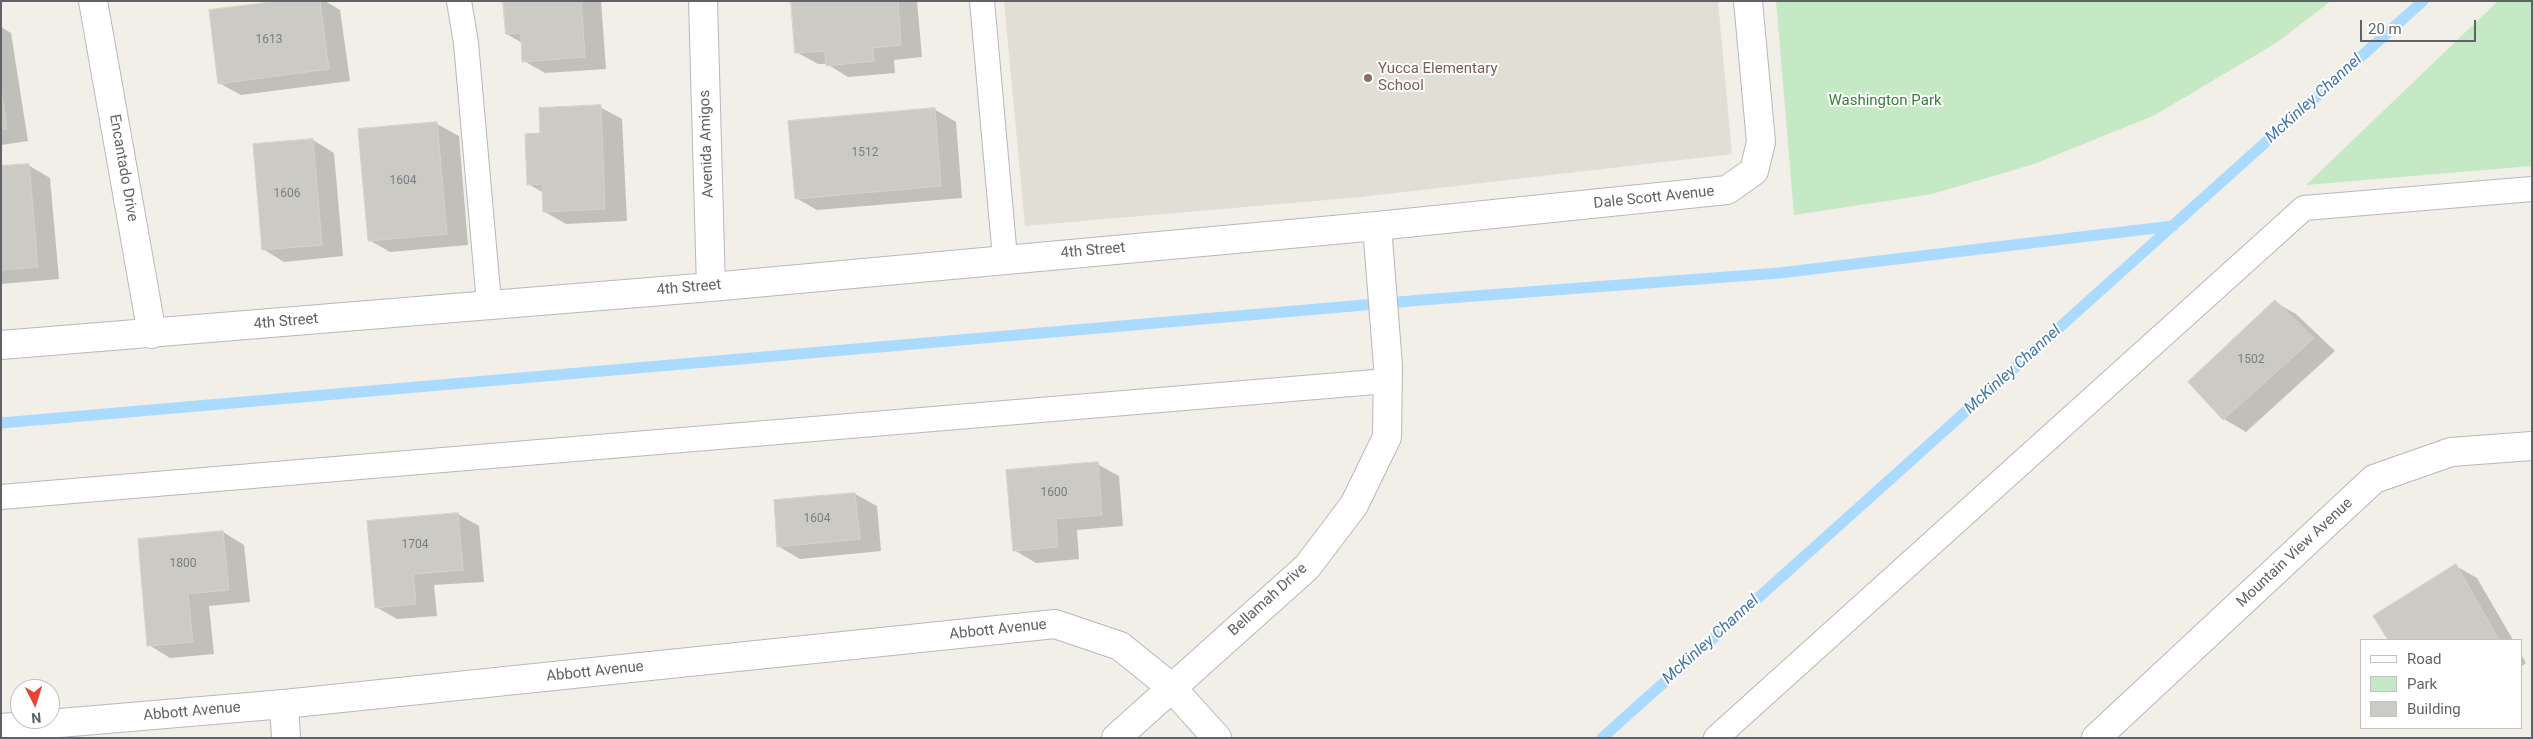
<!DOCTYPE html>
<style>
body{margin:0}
#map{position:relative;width:2533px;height:739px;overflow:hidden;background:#f1efe8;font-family:Roboto,sans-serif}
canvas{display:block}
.frame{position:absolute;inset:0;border:2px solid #5f6368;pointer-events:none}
.legend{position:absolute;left:2360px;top:639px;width:162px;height:90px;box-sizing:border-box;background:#fff;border:1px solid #bfc1c3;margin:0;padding:6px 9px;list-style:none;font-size:15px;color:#5f6368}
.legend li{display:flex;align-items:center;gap:10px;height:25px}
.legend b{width:25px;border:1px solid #bfc1c3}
.north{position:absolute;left:10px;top:679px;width:50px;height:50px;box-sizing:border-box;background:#fff;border:1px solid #bfc1c3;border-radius:50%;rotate:175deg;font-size:14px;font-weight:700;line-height:20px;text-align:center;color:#5f6368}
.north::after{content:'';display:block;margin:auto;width:18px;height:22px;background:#ea4335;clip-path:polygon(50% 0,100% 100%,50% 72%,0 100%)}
.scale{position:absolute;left:2360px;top:20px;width:116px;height:22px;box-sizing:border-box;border:2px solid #5f6368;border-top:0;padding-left:6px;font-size:15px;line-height:18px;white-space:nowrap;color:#5f6368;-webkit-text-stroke:4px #fff;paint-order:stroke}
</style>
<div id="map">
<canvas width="2533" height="739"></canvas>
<div class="frame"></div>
<ul class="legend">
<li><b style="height:6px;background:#fff"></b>Road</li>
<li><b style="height:14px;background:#c5e8c5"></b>Park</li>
<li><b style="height:14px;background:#cccac5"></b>Building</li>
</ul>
<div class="north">N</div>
<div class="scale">20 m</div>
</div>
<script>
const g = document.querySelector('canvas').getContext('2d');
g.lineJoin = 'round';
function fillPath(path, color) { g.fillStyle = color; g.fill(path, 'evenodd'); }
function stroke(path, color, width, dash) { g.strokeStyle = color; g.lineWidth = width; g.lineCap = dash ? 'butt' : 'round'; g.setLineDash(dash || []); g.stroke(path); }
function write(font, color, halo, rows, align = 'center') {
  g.font = font + ' Roboto,sans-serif'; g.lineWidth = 4; g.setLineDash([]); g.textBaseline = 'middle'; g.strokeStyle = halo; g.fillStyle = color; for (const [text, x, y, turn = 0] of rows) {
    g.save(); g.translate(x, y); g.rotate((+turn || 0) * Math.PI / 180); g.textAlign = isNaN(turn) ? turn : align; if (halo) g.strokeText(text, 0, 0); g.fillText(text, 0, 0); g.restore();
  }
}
fillPath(new Path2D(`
 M1004 1H1718L1732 154 1361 197 1025 226Z`), '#e1ded6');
fillPath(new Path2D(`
 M1776 1H2331L2276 43 2155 115 2034 164 1932 194 1794 215Z
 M2498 1H2532V166L2306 185Z`), '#c5e8c5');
fillPath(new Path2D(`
 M290 1H325L340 10 350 81 241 95 219 83Z
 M505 1H601L606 69 545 73 524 61 522 43 507 34Z
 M792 1H917L922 57 894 60 895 73 848 77 827 64H818L796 52Z
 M1 27 11 33 28 141 1 145Z
 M600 107 622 119 627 221 566 224 545 212 544 193 528 184 541 134Z
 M934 109 956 122 962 198 817 210 796 198Z
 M437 124 459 136 468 245 390 252 369 240Z
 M313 140 334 153 343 256 284 262 263 249Z
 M28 165 50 178 59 279 1 284V167Z
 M2275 302 2296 314 2335 351 2246 432 2224 419 2190 382Z
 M1097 464 1119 476 1123 526 1077 530 1079 559 1036 563 1014 550Z
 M855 494 877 506 881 551 800 559 778 546Z
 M458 514 479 526 484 582 434 585 437 616 397 619 376 607Z
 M223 532 244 545 250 602 209 606 214 654 170 658 149 645Z
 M2456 566 2477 578 2513 640H2390L2375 616Z
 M2522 656 2526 663 2522 666Z`), '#0003');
stroke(new Path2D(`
 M1 423 1422 300 1779 273 2173 226
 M1602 738 2423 1`), '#aadaff', 11);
const building = new Path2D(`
 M280 1H320L329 69 218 84 209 10Z
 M503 1H581L585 57 522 62 521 33 506 34Z
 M791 1H898L901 45 873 48 874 61 826 66 825 51 795 53Z
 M1 89 7 129 1 130Z
 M601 105 605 209 543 212 542 184 527 185 525 134 540 133 539 108Z
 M935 108 941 186 795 199 788 121Z
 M437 122 447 234 368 241 358 129Z
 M313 139 322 245 262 250 253 144Z
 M29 164 38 267 1 270V166Z
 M2275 300 2314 338 2223 420 2188 382Z
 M1098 462 1102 515 1056 519 1058 547 1013 551 1006 470Z
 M855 493 860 539 777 547 774 500Z
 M458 513 463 570 413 574 416 604 375 608 367 521Z
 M223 531 229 590 188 594 193 642 147 646 138 539Z
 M2456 564 2499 640H2388L2373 616Z`);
fillPath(building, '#cccac5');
stroke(building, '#d6d1c6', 1);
const service = new Path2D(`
 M459 1 466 43 489 303
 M982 1 1005 258
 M1 497 1387 381
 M1716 738 2304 208 2532 189`);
const minor = new Path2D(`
 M93 1 152 334
 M703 1 711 287
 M1 345 711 287 1377 226 1727 190 1754 171 1761 142 1748 1
 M284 704 286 738
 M1116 738 1307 567 1354 505 1387 437 1388 366 1377 226
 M2096 738 2374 479 2451 452 2532 446`);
const tertiary = new Path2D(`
 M1 728 284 704 1055 624 1120 646 1171 687 1217 738`);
stroke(service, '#b5b8bc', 26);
stroke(minor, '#b5b8bc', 30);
stroke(tertiary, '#b5b8bc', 30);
stroke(service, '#fff', 24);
stroke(minor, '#fff', 28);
stroke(tertiary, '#fff', 28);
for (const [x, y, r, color] of [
 [1368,78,5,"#8d6e63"]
]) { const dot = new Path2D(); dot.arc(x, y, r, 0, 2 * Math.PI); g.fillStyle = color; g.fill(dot); stroke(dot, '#fff', 2); }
write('12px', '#7a7d7f', null, [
 ["1613",269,40],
 ["1512",865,153],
 ["1604",403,181],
 ["1606",287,194],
 ["1502",2251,360],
 ["1600",1054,493],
 ["1604",817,519],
 ["1704",415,545],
 ["1800",183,564]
]);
write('15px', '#785e54', '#fff', [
 ["Yucca Elementary",1378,69],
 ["School",1378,86]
], 'left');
write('15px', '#348238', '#fff', [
 ["Washington Park",1885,101]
]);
write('15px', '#5f6368', '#fff', [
 ["Avenida Amigos",707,144,-92],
 ["Encantado Drive",123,168,80],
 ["Dale Scott Avenue",1654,198,-6],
 ["4th Street",1093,251,-5],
 ["4th Street",689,288,-5],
 ["4th Street",286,322,-5],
 ["Mountain View Avenue",2295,553,-43],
 ["Bellamah Drive",1268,600,-42],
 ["Abbott Avenue",998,630,-6],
 ["Abbott Avenue",595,672,-6],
 ["Abbott Avenue",192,712,-5]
]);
write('italic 16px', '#4174aa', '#fff', [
 ["McKinley Channel",2314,99,-42],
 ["McKinley Channel",2013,370,-42],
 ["McKinley Channel",1711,640,-42]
]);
</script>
